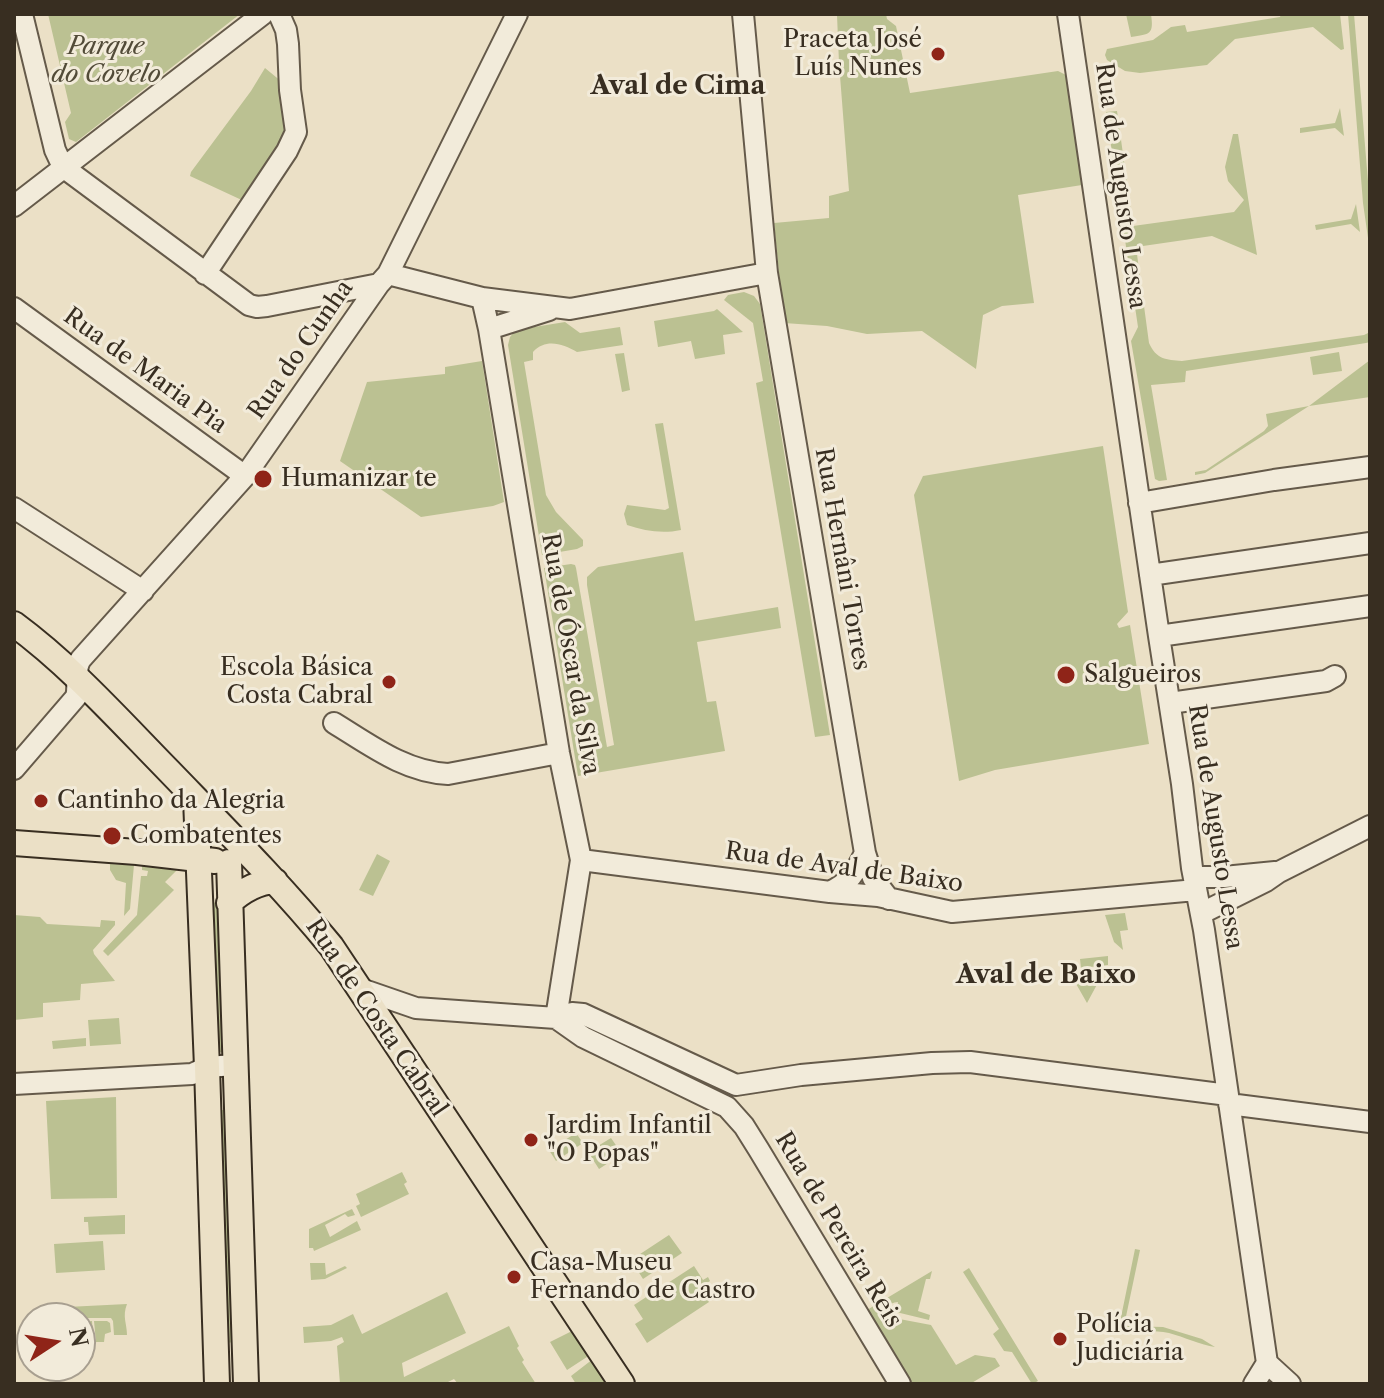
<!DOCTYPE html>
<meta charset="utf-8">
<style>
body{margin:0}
#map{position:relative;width:1384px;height:1398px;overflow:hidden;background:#ebe0c6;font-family:"Libre Caslon Text",serif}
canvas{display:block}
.frame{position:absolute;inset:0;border:16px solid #382e21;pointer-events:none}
.north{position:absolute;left:16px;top:1302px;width:80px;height:80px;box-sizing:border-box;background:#f2ebda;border:2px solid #a89f90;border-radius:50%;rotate:78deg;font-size:22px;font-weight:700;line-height:32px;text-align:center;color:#382e21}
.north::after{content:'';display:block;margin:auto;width:28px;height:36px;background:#8f2418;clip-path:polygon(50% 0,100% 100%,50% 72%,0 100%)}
</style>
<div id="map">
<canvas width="1384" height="1398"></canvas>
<div class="frame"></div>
<div class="north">N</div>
</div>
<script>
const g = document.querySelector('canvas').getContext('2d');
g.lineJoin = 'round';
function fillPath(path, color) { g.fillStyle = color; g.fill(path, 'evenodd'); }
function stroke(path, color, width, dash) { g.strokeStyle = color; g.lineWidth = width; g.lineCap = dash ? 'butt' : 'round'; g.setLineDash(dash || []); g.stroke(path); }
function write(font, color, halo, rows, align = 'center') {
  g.font = font + ' "Libre Caslon Text",serif'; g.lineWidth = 6; g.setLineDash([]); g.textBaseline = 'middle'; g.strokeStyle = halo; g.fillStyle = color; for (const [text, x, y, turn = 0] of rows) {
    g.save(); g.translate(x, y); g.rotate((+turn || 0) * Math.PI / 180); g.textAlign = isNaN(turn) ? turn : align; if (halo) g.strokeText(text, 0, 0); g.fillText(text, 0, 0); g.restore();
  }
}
fillPath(new Path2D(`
 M48 14H240L76 142 69 139 65 122 71 113Z
 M846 14H886L887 19 896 26 910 93 1058 71 1066 75 1082 185 1018 195 1034 303 1002 306 983 315 976 369 922 331 867 334 827 326 784 323 774 223 829 218V196L849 191 839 63 837 15Z
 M1126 14H1151C1154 35 1150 34 1131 37Z
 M1281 14H1340L1344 49 1341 50 1313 27 1235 39 1207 65 1140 73 1125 71 1107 60 1105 55 1107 49 1153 40 1171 27 1185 25 1187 32 1280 17Z
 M1348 14H1354L1370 205V252L1363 203Z
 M265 68 282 82 289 128 246 202 190 176 191 172 251 91Z
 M1340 108 1344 136 1335 128 1300 133V128L1335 123Z
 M1117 111 1133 226 1234 212 1244 200 1228 181 1225 167 1233 134H1238L1257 255 1212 236 1136 247 1149 343C1156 359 1166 360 1182 361L1364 335 1370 332V342L1366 343 1186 371 1185 382 1151 385 1167 480 1159 481 1155 479 1131 341 1138 327 1106 112Z
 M1356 204 1360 232 1351 224 1316 230 1315 225 1351 219Z
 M744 292 754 296 760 304 830 735 815 737 756 383 763 381 753 323 724 300 728 295Z
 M717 309 743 332 723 335 725 354 695 359 691 341 658 347 654 321 714 311Z
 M565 322 580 333 620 327 623 345 577 352C563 344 546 338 533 352V360L524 362 546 495 556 512 583 540V546L577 549 542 555 508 345 510 337 516 330Z
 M1339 352 1342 371 1313 375 1310 357Z
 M624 353 630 390 622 392 615 354Z
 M1370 360V397L1309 406 1205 473 1195 475V472L1206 470 1264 431 1268 426 1266 414 1309 406Z
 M482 361 504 502 493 506 421 517 340 461 367 382 445 374V367Z
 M663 423 681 530C662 534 645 531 627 525L624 514 627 505 665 510 669 508 655 424Z
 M1103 446 1128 612 1117 624 1119 628 1130 625 1149 744 995 770 959 781 914 495 923 476Z
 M683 552 695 621 778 607 781 628 697 642 707 702 716 701 725 751 578 776 544 568 571 564 575 565 576 568 607 747 614 745 587 585V577L598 567Z
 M377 854 390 861 373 896 359 890Z
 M110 864 134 865 130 909 124 916 126 883 116 880 110 870Z
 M142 865 174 868 177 870 165 882 174 890 108 956 103 951 137 915 141 876H147L148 871 142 870Z
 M224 902 229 1052H214L208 903Z
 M1125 913 1128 930 1120 931 1123 950 1114 942 1105 915Z
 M14 915 40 917 47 924 100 927 101 920 115 921V925L93 950 94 954 115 981 81 984 80 1000 43 1003V1017L14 1020Z
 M1108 956V965L1081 968 1080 959Z
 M1100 979 1087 1003 1075 982Z
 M119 1018 121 1044 90 1046 88 1020Z
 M86 1038V1046L53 1049 52 1041Z
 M116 1097 117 1198 51 1199 46 1101Z
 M215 1110H232L239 1342 222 1343Z
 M576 1133 583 1143 556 1161 549 1150Z
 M611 1138 622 1154 599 1169 588 1152Z
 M402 1172 407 1182 404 1184 409 1194 361 1217 356 1206 360 1204 356 1194Z
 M352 1209 355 1215 348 1217 345 1214 325 1225 330 1237 357 1221 361 1230 314 1251 313 1248H309V1229Z
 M125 1215V1234L89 1235 88 1222H84V1217Z
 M669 1235 682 1253 643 1279 631 1260Z
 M103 1241 105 1270 56 1273 54 1244Z
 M1135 1249 1140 1250 1124 1326 1163 1327 1202 1339 1215 1347C1201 1345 1184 1337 1169 1333 1154 1330 1137 1331 1122 1329L1120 1322Z
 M310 1263H325L326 1275 345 1266 347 1268 325 1279 311 1280Z
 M694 1266 703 1280 708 1277 710 1281 699 1288 709 1302 647 1343 635 1324 643 1319 634 1305Z
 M969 1268 1038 1381 1032 1384 1012 1352 1004 1351 993 1334 999 1329 963 1272Z
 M932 1271 930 1279H926L918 1311 930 1315 929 1320 896 1312 898 1302C888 1303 885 1308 884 1317L890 1327 894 1318 931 1325 956 1365 975 1355 995 1358 1000 1366 970 1384H913L867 1310Z
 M447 1292 466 1333 402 1363 404 1377 509 1326 519 1346 517 1348 524 1360 522 1362 536 1384H458L454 1379 444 1384H340L337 1346 344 1342 342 1337 331 1341 304 1343 303 1327 331 1325 353 1314 362 1334Z
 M127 1304C122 1317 127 1323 127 1335H114L113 1321 111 1318H68L67 1307Z
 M92 1321 94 1349 80 1350V1322Z
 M94 1321H107L110 1323 111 1332 105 1334 104 1342H96Z
 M574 1330 590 1355 567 1370 550 1342Z
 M593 1359 609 1384H576L571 1376Z`), '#bbc192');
const minor = new Path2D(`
 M22 14 55 150 63 167 249 305 257 307 267 306 379 284
 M743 14 767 273 865 853 873 878 889 899
 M1068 14 1159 636 1182 784 1192 868 1204 930 1267 1363
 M14 206 263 14
 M205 274 287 151 296 132 290 90 288 44 286 30 279 14
 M388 274 482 298 570 309 767 273
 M482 298 489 329 559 753 581 860 556 1018 583 1037 727 1107 744 1126 759 1150 900 1384
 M14 308 245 476
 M489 329 549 310
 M1139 503 1274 480 1370 467
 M14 508 143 591
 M1150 575 1370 543
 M1159 636 1370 606
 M1170 703 1326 681 1335 676
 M334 723C370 745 405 772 448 774L559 753
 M14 769 76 697C80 684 73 670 81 659L245 476 379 284 388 274 517 14
 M581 860 830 892 878 896 952 912 1196 890
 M1194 877H1224L1275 872
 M830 892C850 882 855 873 865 853
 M1202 913 1266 881 1279 872 1370 826
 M361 989 416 1008 556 1018 572 1013 583 1014 736 1085 801 1075 932 1063 970 1062 1228 1095
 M14 1084 192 1074 207 1067 235 1065
 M1229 1104 1370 1122
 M1267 1363 1290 1384
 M1254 1384 1267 1363`);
const major = new Path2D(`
 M14 624C71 666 119 720 169 771 224 828 280 884 331 946L622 1384
 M196 799 207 1067 217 1384
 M14 843 137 852 215 861
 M229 862 246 1384
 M229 903C242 891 257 882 275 881`);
stroke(minor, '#655a4a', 24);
stroke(major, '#382e21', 28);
stroke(minor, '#f2ebda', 20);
stroke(major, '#ebe0c6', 24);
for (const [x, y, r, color] of [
 [938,54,8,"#8f2418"],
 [263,479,10,"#8f2418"],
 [1066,675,10,"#8f2418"],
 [389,682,8,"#8f2418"],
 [41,801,8,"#8f2418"],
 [112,836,10,"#8f2418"],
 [531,1140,8,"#8f2418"],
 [514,1277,8,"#8f2418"],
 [1060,1339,8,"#8f2418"]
]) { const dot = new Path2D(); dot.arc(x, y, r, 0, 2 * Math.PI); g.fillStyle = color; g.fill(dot); stroke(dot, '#f2ebda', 3); }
write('24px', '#382e21', '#f2ebda', [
 ["Praceta José",922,40,"right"],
 ["Luís Nunes",922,68,"right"],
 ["Humanizar te",281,479],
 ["Escola Básica",373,668,"right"],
 ["Costa Cabral",373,696,"right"],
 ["Salgueiros",1084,675],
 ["Cantinho da Alegria",57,801],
 ["Combatentes",130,836],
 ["Jardim Infantil",547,1126],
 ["\"O Popas\"",547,1154],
 ["Casa-Museu",530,1263],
 ["Fernando de Castro",530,1291],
 ["Polícia",1076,1325],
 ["Judiciária",1076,1353]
], 'left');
write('italic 24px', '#524b38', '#f2ebda', [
 ["Parque",106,47],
 ["do Covelo",106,75]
]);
write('24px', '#382e21', '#f2ebda', [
 ["Rua de Augusto Lessa",1120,186,82],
 ["Rua do Cunha",301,350,-55],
 ["Rua de Maria Pia",145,371,36],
 ["Rua Hernâni Torres",842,559,80],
 ["Rua de Óscar da Silva",570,654,80],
 ["Rua de Augusto Lessa",1215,827,81],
 ["Rua de Aval de Baixo",844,868,8],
 ["Rua de Costa Cabral",376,1018,56],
 ["Rua de Pereira Reis",838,1230,59]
]);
write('bold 26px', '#382e21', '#f2ebda', [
 ["Aval de Cima",678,86],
 ["Aval de Baixo",1046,975]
]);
</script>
